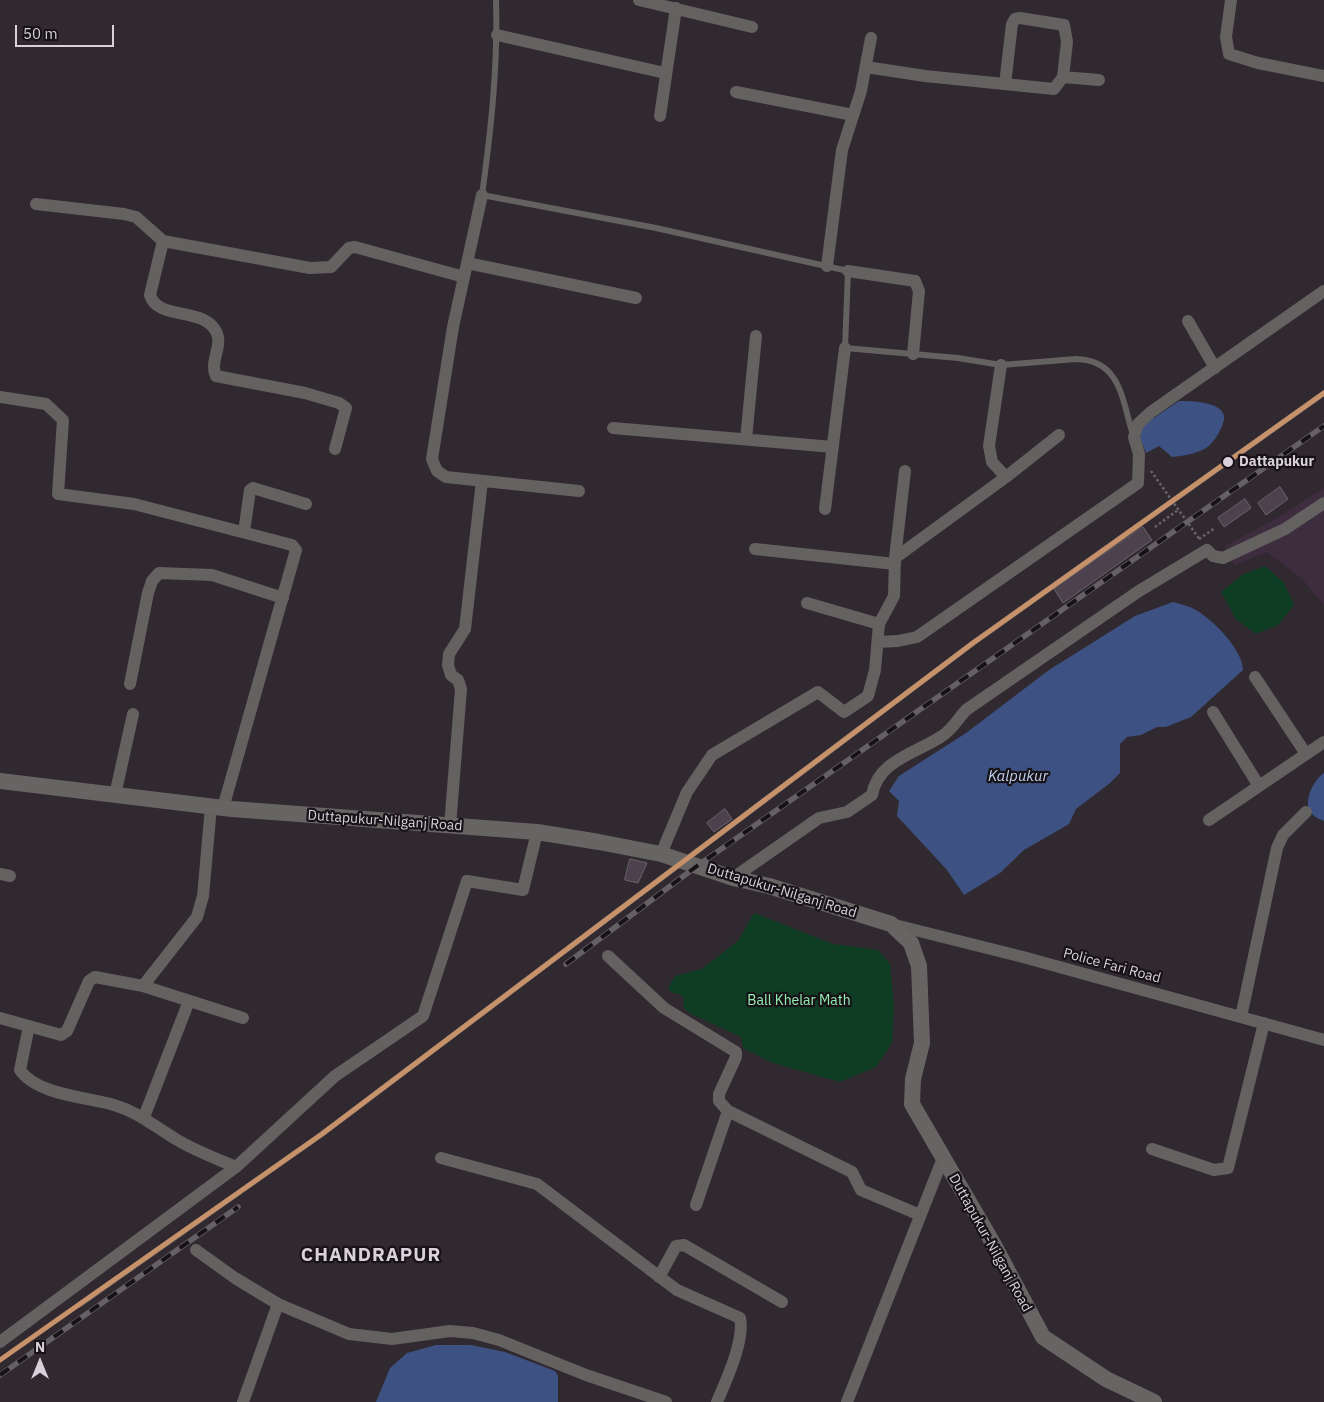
<!DOCTYPE html>
<style>
body{margin:0}
#map{position:relative;width:1324px;height:1402px;overflow:hidden;background:#302930;font-family:"IBM Plex Sans",sans-serif}
canvas{display:block}
.north{position:absolute;left:15px;top:1337px;width:50px;height:50px;-webkit-text-stroke:4px #171217;paint-order:stroke;rotate:0deg;font-size:14px;font-weight:700;line-height:20px;text-align:center;color:#d9d1d9}
.north::after{content:'';display:block;margin:auto;width:18px;height:22px;background:#d9d1d9;clip-path:polygon(50% 0,100% 100%,50% 72%,0 100%)}
.scale{position:absolute;left:15px;top:25px;width:99px;height:22px;box-sizing:border-box;border:2px solid #d9d1d9;border-top:0;padding-left:6px;font-size:15px;line-height:18px;white-space:nowrap;color:#d9d1d9;-webkit-text-stroke:4px #171217;paint-order:stroke}
</style>
<div id="map">
<canvas width="1324" height="1402"></canvas>
<div class="north">N</div>
<div class="scale">50 m</div>
</div>
<script>
const g = document.querySelector('canvas').getContext('2d');
g.lineJoin = 'round';
function fillPath(path, color) { g.fillStyle = color; g.fill(path, 'evenodd'); }
function stroke(path, color, width, dash) { g.strokeStyle = color; g.lineWidth = width; g.lineCap = dash ? 'butt' : 'round'; g.setLineDash(dash || []); g.stroke(path); }
function write(font, color, halo, rows, align = 'center') {
  g.font = font + ' "IBM Plex Sans",sans-serif'; g.lineWidth = 4.5; g.setLineDash([]); g.textBaseline = 'middle'; g.strokeStyle = halo; g.fillStyle = color; for (const [text, x, y, turn = 0] of rows) {
    g.save(); g.translate(x, y); g.rotate((+turn || 0) * Math.PI / 180); g.textAlign = isNaN(turn) ? turn : align; if (halo) g.strokeText(text, 0, 0); g.fillText(text, 0, 0); g.restore();
  }
}
fillPath(new Path2D(`
 M1324 488V605L1301 578 1267 552 1235 565 1225 546 1277 518Z`), '#3d2d3e');
fillPath(new Path2D(`
 M1265 566 1284 583 1294 605 1278 625 1256 634 1236 619 1221 592 1242 575Z
 M754 913 833 944 878 950 890 964 894 1006 892 1043 876 1067 840 1082 773 1063 743 1048 741 1037 689 1013 683 1007 684 998 677 993H672L668 988 675 976 702 969 738 941Z`), '#0e3d23');
fillPath(new Path2D(`
 M1179 401C1194 401 1234 402 1222 426 1219 434 1213 443 1206 448 1196 454 1183 456 1172 457L1159 446 1146 453 1140 438 1142 426Z
 M1173 602C1180 604 1189 606 1196 610 1213 620 1243 650 1243 670L1191 717 1166 727H1157L1141 735 1127 737 1120 744V773L1110 783 1076 809 1069 824 1024 850 1000 873 964 895 947 870 897 816 899 801 889 791 899 776 966 733 1049 670 1135 616Z
 M1324 773V821C1321 820 1316 818 1313 815 1301 804 1313 780 1324 773Z
 M436 1345H471L505 1352 555 1371 558 1376V1402H376L390 1368 407 1353Z`), '#3d5282');
const building = new Path2D(`
 M1280 487 1288 499 1266 515 1258 503Z
 M1245 499 1251 508 1224 527 1218 518Z
 M1143 527 1152 540 1063 603 1054 589Z
 M725 809 732 819 714 832 707 823Z
 M630 859 647 863 638 883 625 880Z`);
fillPath(building, '#4d414d');
stroke(building, '#6a646a', 1);
stroke(new Path2D(`
 M1151 471 1200 540
 M1155 527 1178 510
 M1199 539 1215 528`), '#696667', 2.5, [2.5, 2.5]);
stroke(new Path2D(`
 M496 0C498 66 491 130 482 195L656 228 848 271 845 348 958 358 1001 365 1076 359C1121 360 1122 400 1133 435`), '#646161', 6);
stroke(new Path2D(`
 M639 0 752 27
 M1231 0 1226 37 1229 54 1258 63 1324 76
 M497 35 665 73
 M866 67 925 76 1054 89 1063 77 1099 80
 M1005 84 1012 24 1015 19 1020 18 1064 25 1067 42 1063 77
 M736 92 853 115
 M660 116 676 8
 M482 195 453 327 432 459 437 471 446 477 579 491
 M36 204 124 214 136 217 163 241 310 268 331 267 349 248 355 247 464 277
 M163 241 150 295C157 319 197 308 213 327 227 343 208 360 216 376L305 393 339 403 346 408 335 449
 M467 263 636 298
 M827 266 842 150 861 91 871 38
 M848 271 915 281 919 291 913 354
 M1188 321 1215 368
 M1001 365 989 446 992 462 1006 477
 M0 397 46 404 63 420 58 494 134 504 292 545 296 550 223 808
 M613 428 833 447
 M746 439 756 336
 M825 509 845 348
 M244 532 250 490 253 488 306 504
 M755 549 895 564
 M895 558 1006 477 1059 435
 M807 603 879 624
 M878 642 898 641 917 637 1138 483 1139 454 1134 437 1138 424 1151 412 1324 291
 M1255 677 1306 754
 M130 684 148 593 152 581 159 573 212 575 283 598
 M1213 712 1259 786
 M115 795 133 714
 M1209 820 1324 742
 M450 826 461 689 458 680 451 675 448 665 449 654 465 629 482 481
 M661 854 687 792 712 755 818 692 844 712 868 696 875 670 879 624 894 596 895 558 905 471
 M0 874 10 876
 M733 878 819 818 847 812 872 795C878 760 917 753 942 736 951 731 958 719 966 710L1139 591 1207 550 1213 556 1223 558 1285 529 1324 503
 M891 924 1023 957 1324 1040
 M608 956 664 1008 736 1052V1057L719 1094V1101L728 1111 852 1172 861 1190 920 1215
 M143 986 197 917 203 896 211 807
 M1241 1017 1277 848 1283 835 1306 812
 M0 1018 61 1035 67 1031 89 981 95 977 143 986 243 1018
 M29 1026 20 1070C37 1095 87 1097 114 1105 138 1112 154 1126 174 1138 193 1150 215 1158 236 1167L335 1076 423 1016 467 881 523 890 537 832
 M144 1117 189 1001
 M1152 1149 1214 1170 1228 1168 1264 1023
 M441 1158 537 1184 677 1290 740 1318C745 1340 726 1381 717 1402
 M696 1205 728 1111
 M196 1250 235 1278 278 1304
 M659 1277 676 1246 684 1245 782 1302
 M0 1342 236 1167
 M243 1402 278 1304 349 1334 392 1339 450 1331 473 1333 499 1340 586 1375 666 1402
 M847 1402 943 1158`), '#646161', 12);
stroke(new Path2D(`
 M0 781 232 809 537 832 599 842 661 854 733 878 769 886 891 924 911 943 919 966 922 1043 913 1079 912 1104 994 1245 1043 1337 1106 1379 1154 1402`), '#676464', 16);
const rail = new Path2D(`
 M566 964 697 866 1324 426
 M79 1305 322 1134 973 643 1324 393
 M0 1375 238 1207`);
stroke(rail, '#656063', 5.5);
stroke(rail, '#171217', 4, [11]);
stroke(new Path2D(`
 M0 1360 322 1134 973 643 1324 393`), '#c7916a', 5);
for (const [x, y, r, color] of [
 [1228,462,6,"#d9d1d9"]
]) { const dot = new Path2D(); dot.arc(x, y, r, 0, 2 * Math.PI); g.fillStyle = color; g.fill(dot); stroke(dot, '#171217', 2); }
write('bold 14px', '#d9d1d9', '#171217', [
 ["Dattapukur",1239,462]
], 'left');
write('14px', '#d9d1d9', '#171217', [
 ["Duttapukur-Nilganj Road",385,821,4],
 ["Duttapukur-Nilganj Road",782,891,17],
 ["Police Fari Road",1112,966,15],
 ["Duttapukur-Nilganj Road",990,1243,61]
]);
write('14px', '#95edb0', '#171217', [
 ["Ball Khelar Math",799,1001]
]);
write('italic 15px', '#c0d0f0', '#171217', [
 ["Kalpukur",1018,777]
]);
g.letterSpacing = '1px';
write('bold 19px', '#d9d1d9', '#171217', [
 ["CHANDRAPUR",371,1256]
]);
g.letterSpacing = '0px';
</script>
